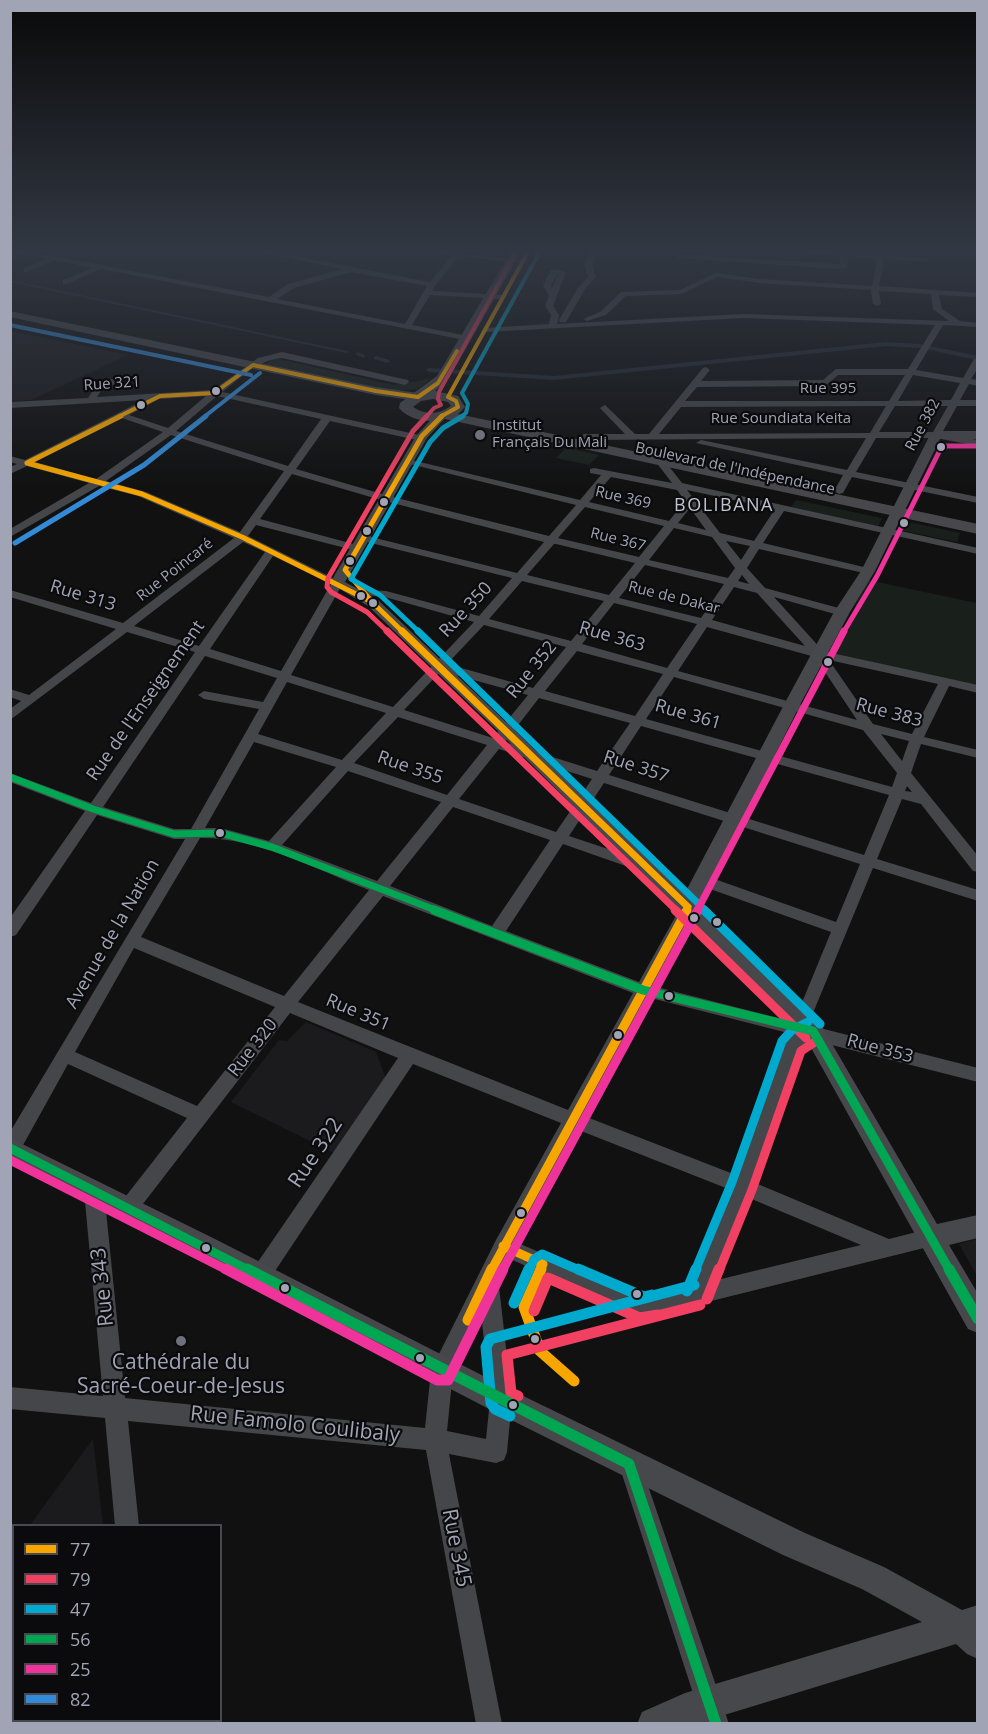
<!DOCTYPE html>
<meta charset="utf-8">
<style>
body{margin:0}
#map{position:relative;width:988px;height:1734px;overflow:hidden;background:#111;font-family:"Open Sans",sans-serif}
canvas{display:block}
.frame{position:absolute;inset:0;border:12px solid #a0a4b4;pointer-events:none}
.legend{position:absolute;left:12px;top:1524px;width:210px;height:198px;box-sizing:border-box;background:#0b0b0d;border:2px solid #474850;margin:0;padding:8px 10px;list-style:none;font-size:18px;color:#a0a4b4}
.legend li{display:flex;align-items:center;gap:12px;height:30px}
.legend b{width:30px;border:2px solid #474850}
</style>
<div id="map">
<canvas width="988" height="1734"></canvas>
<div class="frame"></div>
<ul class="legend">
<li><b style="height:8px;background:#f7a600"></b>77</li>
<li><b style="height:8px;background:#f24062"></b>79</li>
<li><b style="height:8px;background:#00a9ce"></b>47</li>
<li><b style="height:8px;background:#00a651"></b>56</li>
<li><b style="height:8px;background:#ef339a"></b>25</li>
<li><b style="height:8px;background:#338bd7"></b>82</li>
</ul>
</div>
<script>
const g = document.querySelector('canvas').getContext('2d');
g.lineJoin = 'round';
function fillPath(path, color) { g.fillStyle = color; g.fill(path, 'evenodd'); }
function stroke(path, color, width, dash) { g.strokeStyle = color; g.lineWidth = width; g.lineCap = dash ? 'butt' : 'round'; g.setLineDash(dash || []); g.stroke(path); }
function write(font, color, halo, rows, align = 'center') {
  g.font = font + ' "Open Sans",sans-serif'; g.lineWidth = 4.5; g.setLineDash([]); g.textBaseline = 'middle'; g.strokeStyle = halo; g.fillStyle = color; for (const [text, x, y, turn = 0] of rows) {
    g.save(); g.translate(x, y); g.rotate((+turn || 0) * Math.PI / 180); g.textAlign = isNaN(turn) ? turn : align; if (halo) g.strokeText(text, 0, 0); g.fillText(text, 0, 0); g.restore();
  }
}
fillPath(new Path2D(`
 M11 331 128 355 31 400 11 401Z
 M306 1022 376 1052 388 1085 336 1154 231 1102 279 1040 287 1041Z
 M977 1239H978L977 1276 959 1244Z
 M93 1439 103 1525H30Z
 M13 1548 14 1720H127L128 1723H11L10 1553Z`), '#1b1b1d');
fillPath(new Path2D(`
 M274 358 394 385C407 382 419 382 431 378L418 389 396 391 266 364Z
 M566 448 599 455 589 465 556 458Z
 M796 500 882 518 878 526 791 507Z
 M904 521 960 533 957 542 899 530Z
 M867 580 977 603V687L834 653Z`), '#19201b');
stroke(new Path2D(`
 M10 281 347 352`), '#242a33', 2);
fillPath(new Path2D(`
 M886 342 920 344 978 356V360L920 348 886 346 554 380 429 372 426 370 429 368 554 376Z
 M358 352 366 356 363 358 355 354Z
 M376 356 389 360 390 361 387 363 374 359V357Z`), '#242a33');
fillPath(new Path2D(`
 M10 250H22L269 297 288 284 342 269 251 250H264L430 282 452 255 431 250 527 261 523 263 459 256 435 286 432 291 503 295 507 297 503 299 430 295 412 325 468 336 469 338 465 340 101 269 66 284H63V280L92 268 55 260 27 272H24V268L46 259 10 252ZM351 272 427 286 405 324 277 299 294 288Z
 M589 250H597L592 265 596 277 585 289 566 322H560L559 320 578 288 588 277 584 265Z
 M789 250H847L848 252 878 254 879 250H885V255L925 258 928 262 884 259 879 286 978 293V297L939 295 942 309 960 321 978 323V327L943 325 916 370 963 378 974 359H978V368L971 379 978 380V386L969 384 960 400H978V406H957L942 433 978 440V446L936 438H876L856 472 978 497V503L852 477 843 493 839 494 834 491 843 475 696 443 701 440 847 470 866 438 584 440 579 437 584 434H625L600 408 605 405 635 434H649L703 368 706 367 710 370 701 381 823 380 836 369H908L935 325 743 318 486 332 482 330 486 328 549 324 551 315 545 306 549 296 543 286 550 271 554 269 566 272 553 306 559 315 557 324 743 314 949 321 933 309 931 294 879 291 881 304 877 306 873 304 871 290 760 283 717 277 681 294 626 296 606 315 587 321 583 319 600 312 621 292 680 290 716 273 760 279 872 286 877 259 848 256 847 268 838 269 679 258 675 256 679 254 840 264V256ZM557 274H558L552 288 551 286ZM838 375H905L889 401H685L697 387 825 386ZM913 375 960 383 951 400 898 401ZM886 406 870 433 659 434 681 407ZM895 406H948L933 432H879Z
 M282 352 408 380 409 382 405 385 282 358C258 359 240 379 222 392L424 436V440L421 441 330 421 296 469 389 496 549 536 576 505 402 462 407 459 580 500 601 475 590 473V469L594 468 672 483 656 462 661 459 664 460 682 483 978 548V554L784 511 763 543 872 569 874 571 868 574 759 549 747 568 765 588 846 610V614L842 616 774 597 823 651 978 685V693L949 686 924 737 978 750V758L921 744 911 773 978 856V872L973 871 921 804 902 799 877 859 978 890V901L873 868 808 1025 813 1024 820 1028 978 1068V1082L812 1040 799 1049 753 1182 889 1239 932 1228 939 1231 942 1237 939 1243 932 1246 643 1318 508 1258 498 1278 512 1400 507 1452 504 1460 496 1463 449 1454 502 1724H476L426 1450 128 1421 139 1526H115L105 1418 10 1409V1387L103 1396 84 1191 87 1185 94 1183 101 1185 104 1191 125 1398 425 1428 431 1371 434 1364 496 1240 561 1123 413 1064 267 1283 260 1285 253 1283 250 1276 253 1269 398 1058 290 1013 136 1213 129 1216 122 1213 119 1207 122 1201 187 1118 68 1064 17 1156 10 1158V1132L185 839H174L97 815 16 935 10 937V918L85 811 10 782V773L91 803 195 652 127 632 10 720V709L21 701 10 697V689L29 695 116 629 10 597V590L123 623 234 538 138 496 99 486 10 537V529L89 483 27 466 10 474V467L17 464 10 462V456L25 460 144 400 10 408V402L88 398 95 387 114 378 118 381 117 383 101 391 97 397 213 390 258 358ZM206 396 168 428 129 415 159 399ZM217 396 321 419 288 466 176 431ZM122 418 163 432 96 479 35 462ZM171 435 284 471 240 532 146 492 106 481ZM292 474 381 500 544 542 517 573 363 535 359 536V540L512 578 479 616 386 591 347 589V593L385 597 474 622 393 707 291 675 343 583 248 536 256 525 357 551 362 548 361 546 260 519ZM611 477 677 490 685 501 669 521 589 502ZM687 490 775 509 754 541 720 533ZM585 507 664 526 639 557 558 538ZM690 508 706 530 678 523ZM674 528 712 537 735 568 728 578 649 560ZM726 541 750 546 741 560ZM243 542 265 552 199 646 134 626ZM554 544H556L635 563 609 595 527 575ZM273 556 331 584 281 671 210 649ZM645 565 724 584 701 618 619 598ZM742 575 749 584 738 581ZM522 581 604 601 571 641 489 619ZM734 587 757 593 805 646 712 620ZM614 603 697 624 667 668 582 644ZM484 625 566 647 533 688 447 664ZM707 627 815 657 857 720 678 671ZM577 651 663 674 635 716 545 691ZM205 656 277 678 263 702 204 691 198 695 204 699 259 709 191 829H174L103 807ZM829 660 938 684 912 734 873 724ZM441 671 528 695 493 738 404 710ZM674 677 863 730 897 773 892 787 646 719ZM287 682 386 713 342 760 258 734ZM539 698 630 723 597 771 505 742ZM398 717 487 745 447 795 354 763ZM641 726 889 795 864 855 609 775ZM881 734 909 741 902 761ZM254 742 336 767 269 841 221 828H205ZM499 749 592 779 556 832 459 799ZM348 771 441 802 377 881 282 845ZM604 783 860 864 836 922 706 876H696L693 880 696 884 831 932 794 1022 653 986 696 907 693 903H683L639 982 506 931 563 844 640 871H650L652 867 650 863 569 836ZM907 786 912 792 905 791ZM453 807 550 840 492 926 390 886ZM200 838C255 837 318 870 369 890L284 996 141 937ZM383 896 633 993 568 1110 298 1002ZM134 948 275 1007 197 1106 75 1052ZM647 997 792 1034 783 1045 736 1175 584 1116ZM576 1129 731 1190 690 1287 643 1298 516 1242ZM747 1197 861 1245 713 1281ZM481 1312 490 1400 486 1439 447 1431 453 1372Z
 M630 1454 638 1457 641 1465 729 1724H703L619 1465 622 1457Z
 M134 1720H160V1724H134Z`), '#45464a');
fillPath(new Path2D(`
 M10 311 376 387 418 393 424 397 418 401 376 395 10 317Z
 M441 412 447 416 427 438 345 582 378 600 685 893 787 699 834 612 861 571 930 435 936 431H978V439H940L875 571 850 612 803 699 699 906 821 1025 937 1224 978 1215V1238L949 1245 978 1294V1333L968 1329 805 1037 501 734 368 606 330 583 416 436 437 413Z
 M10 1138 215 1239 511 1390 805 1533 884 1567 962 1610 978 1605V1659L967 1654 956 1644 695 1724H637L642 1712 685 1693 922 1622 862 1589 783 1555 491 1410 10 1160Z`), '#47484c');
fillPath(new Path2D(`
 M512 250H522L449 378 435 391 458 396 465 407 458 414 978 524V534L445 419C429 423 410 421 399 408L400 403 437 376ZM433 399 448 402 451 406C438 415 425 415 413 407L421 401Z`), '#48484c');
stroke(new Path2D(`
 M118 417 160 396 214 393 253 365 376 391 418 397 438 383 457 351
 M440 417 458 407 456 401 448 397 529 250`), '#f7a600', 4);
stroke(new Path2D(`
 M27 463 142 494 242 537 370 601
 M27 463 121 416
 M404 633 373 603 345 570 422 436 442 416`), '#f7a600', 5);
stroke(new Path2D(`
 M402 631 688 907
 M686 911 688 907`), '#f7a600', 7);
stroke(new Path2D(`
 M503 1246 543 1264 540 1271
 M491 1271 687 910`), '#f7a600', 9);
stroke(new Path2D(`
 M541 1269 524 1307 540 1351 574 1381
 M468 1320 492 1269`), '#f7a600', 11);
stroke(new Path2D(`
 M426 417 434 408 441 405 438 399 439 392 517 250`), '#f24062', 4);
stroke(new Path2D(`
 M389 633 367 612 331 592 327 587 328 578 413 431 427 416`), '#f24062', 5);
stroke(new Path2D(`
 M387 631 677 911`), '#f24062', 7);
stroke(new Path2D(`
 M675 910 806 1038
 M719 1271 752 1190 801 1051 818 1040`), '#f24062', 9);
stroke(new Path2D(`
 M707 1299 719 1269
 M534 1311 548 1278 640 1318 658 1315
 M518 1396 511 1393 507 1355 700 1305`), '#f24062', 11);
stroke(new Path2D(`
 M461 417 466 413 468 404 462 393 538 255`), '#00a9ce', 4);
stroke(new Path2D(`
 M420 633 380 595 351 579 430 442 443 428 463 416`), '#00a9ce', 5);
stroke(new Path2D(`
 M418 631 706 911`), '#00a9ce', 7);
stroke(new Path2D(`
 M704 910 820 1024
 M529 1271 534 1259 542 1254 581 1271
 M695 1271 732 1182 782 1041 792 1030 808 1022`), '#00a9ce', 9);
stroke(new Path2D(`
 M578 1269 644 1297 652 1295
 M687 1291 696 1269
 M514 1303 529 1269
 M510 1416 495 1409 491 1403 486 1347 490 1339 694 1285`), '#00a9ce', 11);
stroke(new Path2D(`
 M10 777 93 809 174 834 221 833 272 847 438 911`), '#00a651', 7);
stroke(new Path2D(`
 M434 910 643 990 813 1031 950 1271
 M10 1148 250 1271`), '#00a651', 9);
stroke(new Path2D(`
 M247 1269 629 1464 716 1724
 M949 1269 978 1319`), '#00a651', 11);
stroke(new Path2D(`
 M843 633 877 576 942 446H978`), '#ef339a', 5);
stroke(new Path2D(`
 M697 911 844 631`), '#ef339a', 7);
stroke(new Path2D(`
 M10 1160 229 1271
 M502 1271 698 910`), '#ef339a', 9);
stroke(new Path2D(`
 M226 1269 437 1380H448L503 1269`), '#ef339a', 11);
stroke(new Path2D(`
 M10 325 251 375
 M204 417 260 373`), '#338bd7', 4);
stroke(new Path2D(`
 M15 543 144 465 206 416`), '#338bd7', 5);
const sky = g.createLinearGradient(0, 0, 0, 492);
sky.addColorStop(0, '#090909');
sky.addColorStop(0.51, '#323843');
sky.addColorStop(1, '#32384300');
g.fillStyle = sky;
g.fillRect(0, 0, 988, 492);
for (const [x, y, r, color] of [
 [216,391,5,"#a0a4b4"],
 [141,405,5,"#a0a4b4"],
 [480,435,6,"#6e717b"],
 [941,447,5,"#a0a4b4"],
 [384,502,5,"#a0a4b4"],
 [904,523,5,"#a0a4b4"],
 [367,531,5,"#a0a4b4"],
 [350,561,5,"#a0a4b4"],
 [361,596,5,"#a0a4b4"],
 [373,603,5,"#a0a4b4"],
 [828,662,5,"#a0a4b4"],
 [220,833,5,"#a0a4b4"],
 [694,918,5,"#a0a4b4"],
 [717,922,5,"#a0a4b4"],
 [669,996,5,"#a0a4b4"],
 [618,1035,5,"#a0a4b4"],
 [521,1213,5,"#a0a4b4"],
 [206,1248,5,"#a0a4b4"],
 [285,1288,5,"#a0a4b4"],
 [637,1294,5,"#a0a4b4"],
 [535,1339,5,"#a0a4b4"],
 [181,1341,6,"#6e717b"],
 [420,1358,5,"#a0a4b4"],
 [513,1405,5,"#a0a4b4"]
]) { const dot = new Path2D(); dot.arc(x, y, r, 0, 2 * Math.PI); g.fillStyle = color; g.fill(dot); stroke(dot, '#0b0b0d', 2); }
write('15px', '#a0a4b4', '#0b0b0d', [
 ["Rue 321",112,384,-4],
 ["Rue 395",828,389],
 ["Rue Soundiata Keita",781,419],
 ["Rue 382",923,425,-62],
 ["Boulevard de l'Indépendance",735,469,12],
 ["Rue 369",623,498,13],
 ["Rue 367",618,540,14],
 ["Rue Poincaré",175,570,-38],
 ["Rue de Dakar",674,598,14]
]);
write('15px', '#a0a4b4', '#0b0b0d', [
 ["Institut",492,426],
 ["Français Du Mali",492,443]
], 'left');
g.letterSpacing = '1.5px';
write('18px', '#c1c4cf', '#0b0b0d', [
 ["BOLIBANA",724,506]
]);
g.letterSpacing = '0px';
write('18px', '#a0a4b4', '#0b0b0d', [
 ["Rue 313",83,596,17],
 ["Rue 350",466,610,-47],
 ["Rue 363",612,637,16],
 ["Rue 352",532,670,-51],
 ["Rue de l'Enseignement",146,701,-55],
 ["Rue 383",889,713,15],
 ["Rue 361",688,715,16],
 ["Rue 357",636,767,18],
 ["Rue 355",410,768,19],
 ["Avenue de la Nation",113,934,-60],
 ["Rue 351",358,1013,23],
 ["Rue 320",253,1048,-52],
 ["Rue 353",880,1049,15]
]);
write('21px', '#a0a4b4', '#0b0b0d', [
 ["Rue 322",316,1153,-56],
 ["Rue 343",103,1287,-96],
 ["Rue Famolo Coulibaly",295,1425,6],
 ["Rue 345",456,1548,79]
]);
write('21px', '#a0a4b4', '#0b0b0d', [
 ["Cathédrale du",181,1363],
 ["Sacré-Coeur-de-Jesus",181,1387]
]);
</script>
